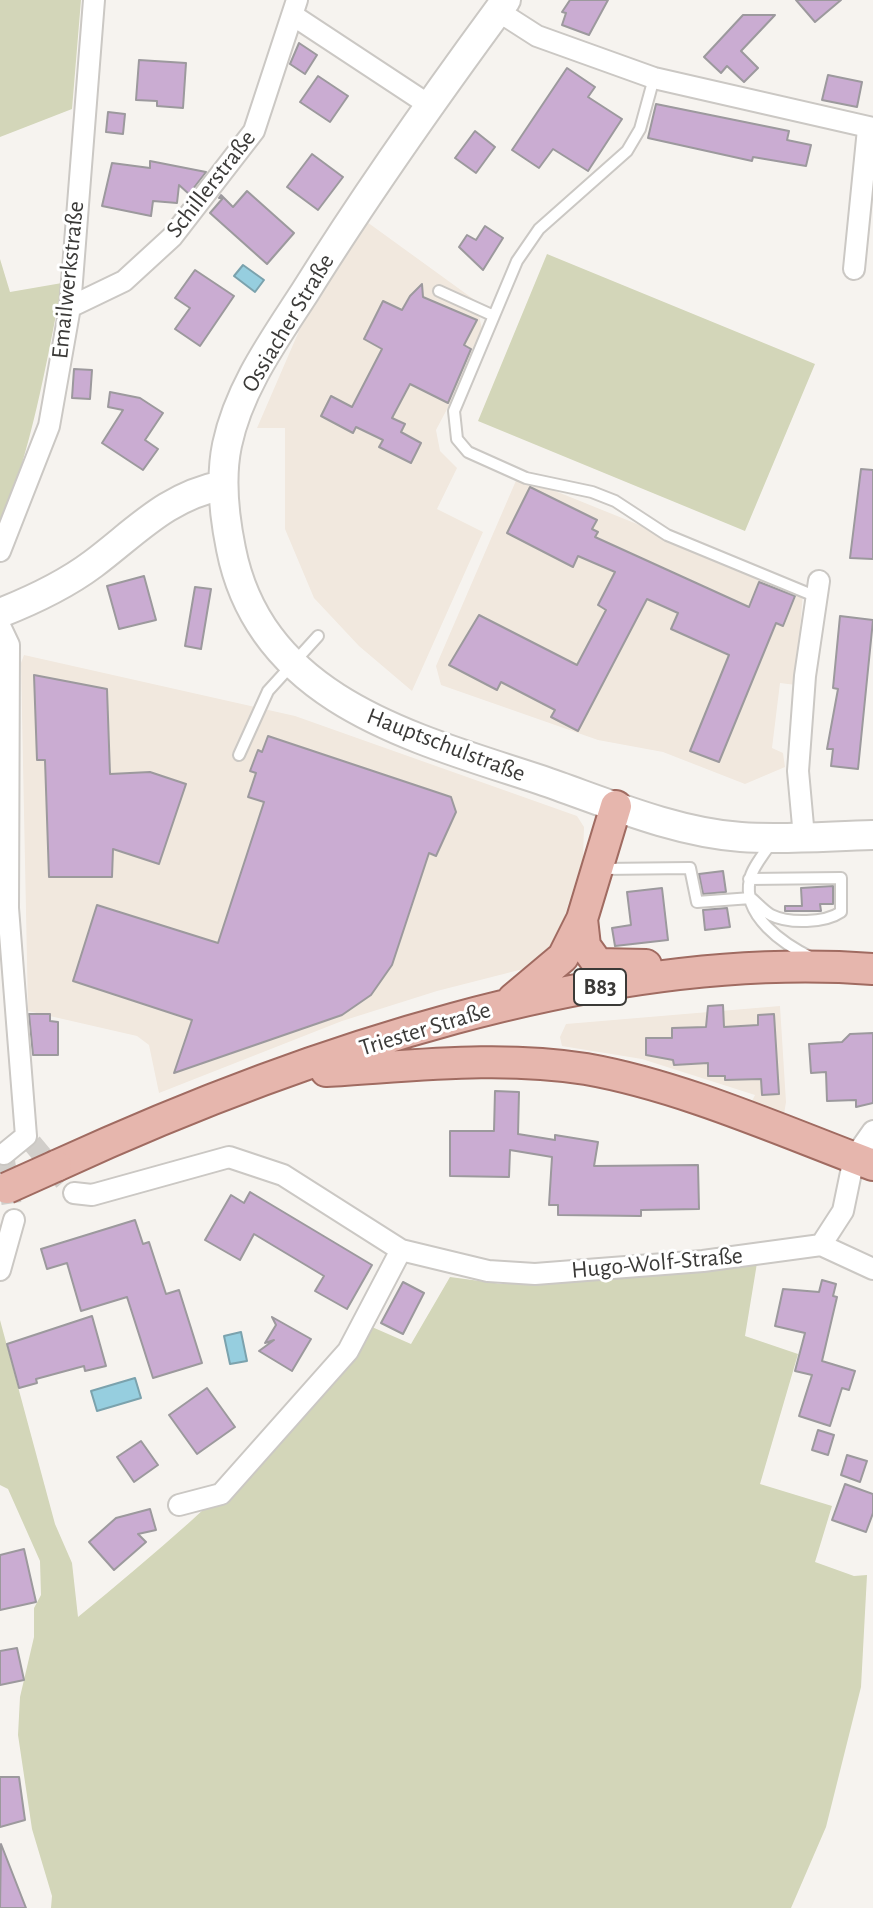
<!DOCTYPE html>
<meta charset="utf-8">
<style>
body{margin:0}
canvas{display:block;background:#f6f3ef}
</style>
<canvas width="873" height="1908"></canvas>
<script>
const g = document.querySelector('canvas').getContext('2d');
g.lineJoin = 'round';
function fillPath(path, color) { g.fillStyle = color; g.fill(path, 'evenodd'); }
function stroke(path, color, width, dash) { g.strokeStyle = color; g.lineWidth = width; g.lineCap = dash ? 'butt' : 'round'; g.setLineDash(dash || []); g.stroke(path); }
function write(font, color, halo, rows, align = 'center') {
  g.font = font + ' "Alegreya Sans",sans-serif'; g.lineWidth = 6; g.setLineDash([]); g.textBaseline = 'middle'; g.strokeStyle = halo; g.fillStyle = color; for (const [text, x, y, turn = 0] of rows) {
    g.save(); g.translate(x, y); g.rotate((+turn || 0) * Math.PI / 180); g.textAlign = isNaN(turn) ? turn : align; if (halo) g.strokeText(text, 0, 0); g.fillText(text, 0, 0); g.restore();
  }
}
fillPath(new Path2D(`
 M367 222 476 301 484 339 436 430 440 451 457 468 437 509 483 532 412 691 359 646 314 598 285 529V428H257L302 324Z
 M518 476 803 591 796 685 780 683 772 748 783 753 785 767 745 784 663 752 598 740 441 685 436 666Z
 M24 655 295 716 577 816 584 827 583 858 555 946 531 967 437 991 342 1021 159 1093 149 1045 137 1036 28 1011 21 663Z
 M780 1006 786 1102 784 1114 779 1117 750 1105 755 1095 642 1059 568 1047 562 1046 560 1037 566 1024Z`), '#f1e8de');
fillPath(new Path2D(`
 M0 0H81L72 109 0 137Z
 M547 254 815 364 745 531 478 421Z
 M0 259 10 292 62 283C46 368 31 449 0 529Z
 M757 1263 745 1336 798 1354 760 1484 832 1506 815 1562 854 1576 867 1575 861 1687 826 1827 791 1908H51L52 1896 32 1829 18 1735 20 1697 34 1637V1608L41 1595 40 1561 8 1489 0 1485V1320L55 1524 72 1563 78 1617C155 1554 227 1492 295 1420 323 1390 351 1362 372 1327L411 1344 450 1277 502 1284Z`), '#d3d6b9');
const water = new Path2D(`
 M243 265 264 280 255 292 234 276Z
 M241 1332 247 1361 230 1364 224 1336Z
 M135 1378 141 1398 97 1411 91 1391Z`);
fillPath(water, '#96cedf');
stroke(water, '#7ba2ad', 2);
const building = new Path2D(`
 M570 0H608L589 35 562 25 566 13 562 12Z
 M796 0H841L815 22Z
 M743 15H775L741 51 758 68 744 82 727 66 721 73 704 57Z
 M299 43 317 55 305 74 290 64Z
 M139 60 186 63 183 108 157 106V101L136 100Z
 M567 68 595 87 588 97 622 119 588 171 553 149 539 168 512 150Z
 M828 75 862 82 857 107 822 100Z
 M318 76 348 96 330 122 300 102Z
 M656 104 789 131 787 140 811 145 806 166 753 157 752 161 648 138Z
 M108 112 125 114 123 134 106 132Z
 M475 131 495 147 476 173 455 158Z
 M312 154 343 177 318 210 287 187Z
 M150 161 206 172 189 194 179 185 177 203 153 201 151 216 102 206 112 163 150 168Z
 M247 191 294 233 267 264 210 213 223 198H219L221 195 233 207Z
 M485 226 503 238 483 270 459 247 467 235 476 240Z
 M195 270 234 296 200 346 175 329 190 308 175 298Z
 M422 284 423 297 477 320 464 345 471 349 448 403 410 384 392 418 405 424 401 432 421 443 411 463 379 447 383 440 356 427 353 433 321 416 331 396 352 407 382 349 364 339 383 301 402 310 410 296Z
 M74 369 92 370 90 399 72 398Z
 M110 392 140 398 163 413 145 440 158 449 143 470 102 443 123 410 108 407Z
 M861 469 873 470V559L850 558Z
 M530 487 597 520 592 529 598 532 595 537 749 607 759 582 795 596 783 626 776 623 719 762 690 751 729 655 671 629 678 613 647 599 578 731 551 717 555 710 501 682 497 690 449 665 479 615 577 665 606 610 598 605 615 572 578 556 573 567 507 533Z
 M144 576 156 620 119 629 107 586Z
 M195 587 211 589 201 649 185 646Z
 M840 616 873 620 858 769 831 766 833 749H827L838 689 833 688Z
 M34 675 107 689 110 774 150 772 186 784 159 864 113 849 112 877H49L45 760H37Z
 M268 736 451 797 456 812 436 856 429 853 392 965 371 995 342 1015 174 1073 192 1020 73 981 97 905 218 943 264 802 248 797 256 773 250 771 258 750 262 752Z
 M723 871 726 892 703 894 699 874Z
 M833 886V904H820L821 911H785V906H802L801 888Z
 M662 888 668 940 615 946 612 928 631 925 627 892Z
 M727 908 730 927 705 930 703 910Z
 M723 1005 724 1027 758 1025V1015L774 1014 779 1094 762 1095 761 1079 725 1080V1076H708V1063L674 1065 673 1060 646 1055V1038H672V1028L706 1027 708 1006Z
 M29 1014H50V1021L58 1022V1055H33Z
 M873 1033V1103L856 1107V1100L827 1101 826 1072 811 1073 809 1044 842 1042 850 1034Z
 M495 1091 519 1092 518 1134 555 1140V1135L598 1142 594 1166 698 1165 699 1209 641 1210V1216L558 1215V1205H549L552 1157 510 1150 509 1177 450 1176V1131H494Z
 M250 1192 372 1265 347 1309 315 1291 324 1276 254 1234 240 1260 205 1240 231 1195 244 1203Z
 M135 1220 143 1244 149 1242 166 1294 179 1290 202 1363 153 1378 127 1297 81 1311 67 1263 47 1269 41 1249Z
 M822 1280 836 1284 833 1296 837 1297 822 1361 855 1371 849 1390 842 1388 830 1426 799 1416 812 1375 795 1371 805 1333 775 1326 783 1289 819 1292Z
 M403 1282 424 1293 403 1334 381 1323Z
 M92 1316 106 1366 85 1371 84 1366 36 1379 37 1383 19 1388 7 1344Z
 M272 1317 311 1339 292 1371 259 1351 274 1340 265 1343 276 1325Z
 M207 1388 235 1427 197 1454 169 1415Z
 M818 1430 834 1435 828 1455 812 1450Z
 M141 1441 158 1465 134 1482 117 1457Z
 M847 1455 867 1461 860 1482 841 1475Z
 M845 1484 873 1494V1513L866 1532 832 1520Z
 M150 1509 156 1530 138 1534 146 1542 114 1570 89 1542 116 1518Z
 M24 1549 36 1602 0 1610V1555Z
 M17 1648 24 1680 0 1685V1651Z
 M0 1777H19L25 1820 0 1827Z
 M1 1844 26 1908H0Z`);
fillPath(building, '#caacd2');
stroke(building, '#9c999d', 2);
stroke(new Path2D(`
 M32 1143 74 1193
 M4 1154 14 1220`), '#d1ceca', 20, [20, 10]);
const lane = new Path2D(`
 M654 78 640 129 627 151 539 229 517 261 454 411 457 439 468 452 526 478 592 492 615 501 667 535 817 597
 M439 291 494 316
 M239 755 268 691 318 636
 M772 841C766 852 752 867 750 879 741 916 785 945 812 958
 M602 869 690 868 697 902 751 898C757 903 764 911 771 915 789 924 825 923 841 912V878L749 879`);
const street = new Path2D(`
 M498 11 537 36 654 78 873 128
 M294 16 429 105
 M854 269 868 129
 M70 307 124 281 172 237 254 131 297 0
 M0 551 49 426 70 307 94 0
 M0 626 9 645 8 908 26 1136 4 1154
 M804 837 798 771 805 676 819 581
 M74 1193 92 1195 229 1157 283 1175 401 1250 488 1271 535 1274 703 1261 821 1245 843 1211 854 1158 873 1131
 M821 1245 873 1269
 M0 1270 14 1220
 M179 1505 221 1494 348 1351 401 1250`);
const secondary = new Path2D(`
 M506 0C436 95 368 191 305 292 274 340 239 388 227 445 220 479 224 515 231 549 261 701 414 738 541 780 605 802 673 832 741 837 785 840 829 836 873 835
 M0 613C33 600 65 585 93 564 138 530 166 497 223 485`);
const primary = new Path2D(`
 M582 919 585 946 598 964 646 965
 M513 999 563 957 582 919 616 806
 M326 1071C412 1066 500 1055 586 1069 682 1086 782 1131 873 1165
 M56 1166C298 1055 604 949 873 969`);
stroke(lane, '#cbc8c4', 14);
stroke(street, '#cbc8c4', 24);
stroke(secondary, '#cbc8c4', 32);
stroke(primary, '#a06b61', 34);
stroke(lane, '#fff', 10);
stroke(street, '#fff', 20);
stroke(secondary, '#fff', 28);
stroke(primary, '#e6b6ad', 30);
const primaryBridge = new Path2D(`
 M7 1188 56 1166`);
stroke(primaryBridge, '#a06b61', 34, []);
stroke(primaryBridge, '#e6b6ad', 30);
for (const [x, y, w] of [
 [600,987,52]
]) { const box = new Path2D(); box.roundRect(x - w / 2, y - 18, w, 36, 6); g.fillStyle = '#fff'; g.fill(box); stroke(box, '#3b3a38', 2); }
write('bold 22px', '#3b3a38', null, [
 ["B83",600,987]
]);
write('24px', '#3b3a38', '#fff', [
 ["Schillerstraße",211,184,-52],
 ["Emailwerkstraße",68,280,-84],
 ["Ossiacher Straße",288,323,-59],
 ["Hauptschulstraße",446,745,21],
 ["Triester Straße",425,1029,-17],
 ["Hugo-Wolf-Straße",657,1263,-5]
]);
</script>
